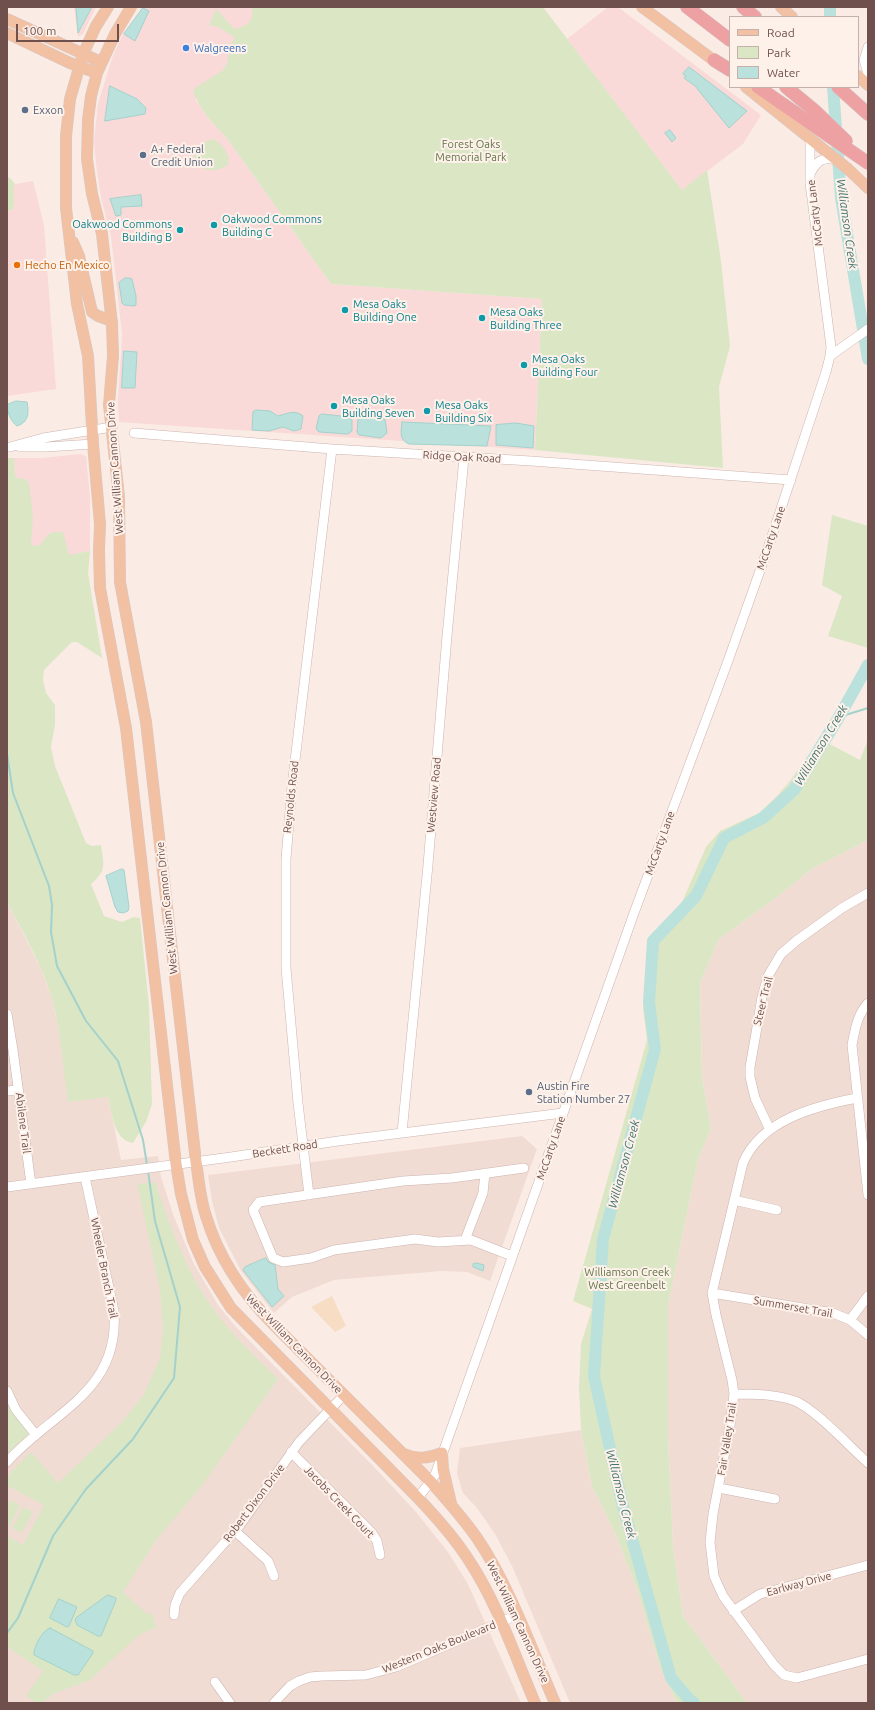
<!DOCTYPE html>
<style>
body{margin:0}
#map{position:relative;width:875px;height:1710px;overflow:hidden;background:#faece5;font-family:Ubuntu,sans-serif}
canvas{display:block}
.frame{position:absolute;inset:0;border:8px solid #70504d;pointer-events:none}
.legend{position:absolute;left:729px;top:16px;width:130px;height:72px;box-sizing:border-box;background:#fdf1ea;border:1px solid #c5b1ab;margin:0;padding:5px 7px;list-style:none;font-size:12px;color:#70504d}
.legend li{display:flex;align-items:center;gap:8px;height:20px}
.legend b{width:20px;border:1px solid #c5b1ab}
.scale{position:absolute;left:16px;top:24px;width:103px;height:18px;box-sizing:border-box;border:2px solid #70504d;border-top:0;padding-left:5px;font-size:12px;line-height:14px;white-space:nowrap;color:#70504d;-webkit-text-stroke:3px #fdf1ea;paint-order:stroke}
</style>
<div id="map">
<canvas width="875" height="1710"></canvas>
<div class="frame"></div>
<ul class="legend">
<li><b style="height:5px;background:#f2c0a3"></b>Road</li>
<li><b style="height:11px;background:#dbe6c5"></b>Park</li>
<li><b style="height:11px;background:#bbe1dc"></b>Water</li>
</ul>
<div class="scale">100 m</div>
</div>
<script>
const g = document.querySelector('canvas').getContext('2d');
g.lineJoin = 'round';
function fillPath(path, color) { g.fillStyle = color; g.fill(path, 'evenodd'); }
function stroke(path, color, width, dash) { g.strokeStyle = color; g.lineWidth = width; g.lineCap = dash ? 'butt' : 'round'; g.setLineDash(dash || []); g.stroke(path); }
function write(font, color, halo, rows, align = 'center') {
  g.font = font + ' Ubuntu,sans-serif'; g.lineWidth = 4; g.setLineDash([]); g.textBaseline = 'middle'; g.strokeStyle = halo; g.fillStyle = color; for (const [text, x, y, turn = 0] of rows) {
    g.save(); g.translate(x, y); g.rotate((+turn || 0) * Math.PI / 180); g.textAlign = isNaN(turn) ? turn : align; if (halo) g.strokeText(text, 0, 0); g.fillText(text, 0, 0); g.restore();
  }
}
fillPath(new Path2D(`
 M868 840V1703H747L683 1616 673 1546 668 1437V1305L698 1160 711 1128 702 1078 700 983 719 939 773 900 813 868Z
 M7 902 40 967 52 998 58 1026 108 1097 121 1160 158 1156 161 1177 174 1217 193 1262 218 1305 236 1327 377 1470 416 1512 448 1552 468 1584 521 1703H7Z
 M522 1136 537 1149 490 1281 467 1272 442 1271 334 1280 292 1297 274 1313 241 1271 219 1228 212 1201 208 1175Z
 M581 1430 592 1486 615 1533 637 1589 661 1670 677 1703H570L512 1566 495 1534 477 1508 463 1493 457 1473 460 1448Z`), '#f1dcd4');
fillPath(new Path2D(`
 M74 7H96L83 34 78 37Z
 M143 7H263L270 44 195 99 209 119 226 137 331 284 542 299 535 450 119 422 118 401 122 334 111 236 101 198 96 164 94 141 98 104 112 58 123 34Z
 M608 7H618L761 115 743 144 682 190 567 39Z
 M33 181 44 225 56 389 7 396V211L12 210 14 206 12 191 15 184Z
 M80 454 86 456 90 497V551L37 563 7 471V458H42Z`), '#f9dad9');
fillPath(new Path2D(`
 M251 7H543L682 190 707 170 721 261 730 346 719 387 723 468 535 450 542 299 331 284 226 137C213 124 199 109 193 91L195 88 223 70 227 64 230 45 235 38 218 27 209 25 216 9C224 15 227 24 236 29 248 25 256 20 251 7Z
 M214 139C222 145 231 154 228 165 215 173 200 173 194 157 196 148 205 140 214 139Z
 M7 176 11 179 15 184C11 194 17 203 12 210L7 211Z
 M7 458H14L15 474 17 478 25 479 29 483 33 518 31 543 33 546C43 546 42 541 48 535 51 531 58 532 63 532L69 555 90 551 88 573 102 658 77 642H72L44 670 43 680 46 693 55 705V725L51 747 55 766 86 843 92 846 101 845C104 864 107 871 91 884L104 916 122 922 134 917 140 918 149 1006 152 1104 146 1122 133 1143C113 1140 112 1112 108 1097L68 1102C63 1068 61 1032 52 999 42 965 23 933 7 902Z
 M832 515 868 526V648L828 636 842 596 822 585Z
 M820 739 860 760 868 739V840L813 868 773 900 719 939 700 983 702 1078 711 1128 698 1160 668 1305V1437L673 1546 683 1616 747 1703H677L661 1670 637 1589 615 1533 592 1486 581 1430 579 1387 581 1344 592 1309 573 1301 647 1040 643 1008 646 975 655 942 683 900 706 847 720 831 759 813 776 797 790 781Z
 M155 1182C170 1226 186 1271 213 1309 232 1335 255 1357 278 1379L200 1488 156 1540 123 1592 146 1613 153 1614 154 1621 157 1627 139 1635 90 1680 53 1694 42 1703H37L26 1696 43 1671 7 1647V1536L23 1545 44 1505 8 1486 7 1488V1479L11 1472 31 1452 58 1483 120 1424 143 1396 160 1358 163 1328 160 1290 137 1184Z
 M7 1403 14 1415 28 1432V1434L7 1454Z
 M10 1500 20 1505 9 1527 7 1526V1506Z
 M23 1507 33 1512 22 1533 12 1528Z`), '#dbe6c5');
fillPath(new Path2D(`
 M332 1296 346 1326 335 1332 311 1307Z`), '#f6ddc3');
const water = new Path2D(`
 M84 7H92L78 33 76 8Z
 M143 8 149 11 135 41 124 34Z
 M689 67 747 111 729 128 695 86 684 78 686 76 683 74Z
 M110 86 137 99 146 108 145 114 105 121Z
 M670 130 676 138 672 142 665 133Z
 M141 195 142 206 121 207V215L116 216 110 199Z
 M125 278H129L132 279 136 296V305L135 306 124 305 122 303 119 283Z
 M124 351 137 352 135 388H122Z
 M16 401 27 402C29 413 29 422 17 426 11 422 7 412 7 405Z
 M256 410 270 411 278 416C286 414 295 409 303 416L301 429 294 431 283 427 269 431 252 430 253 412Z
 M322 414 350 417 352 420V431L348 434 319 432 316 429 319 416Z
 M360 417 385 419 387 433 381 438 359 435 357 432 358 419Z
 M402 422 491 426 487 446 409 444C399 440 401 432 402 422Z
 M516 423 534 426 533 448 496 445V425Z
 M122 869 124 870 129 907 128 911 123 913 118 912 115 907 106 876Z
 M266 1258 268 1262 275 1265 278 1289 284 1296 272 1307 243 1270 245 1267Z
 M477 1263 484 1265 483 1271 473 1267V1264Z
 M108 1595 116 1598V1600L101 1636H98L77 1625 75 1620 76 1618Z
 M59 1599 77 1607 69 1626 67 1627 50 1618Z
 M50 1628 93 1651V1653L78 1675H74L34 1655C33 1647 43 1630 50 1628Z`);
fillPath(water, '#bbe1dc');
stroke(water, '#a3d2cc', 1);
stroke(new Path2D(`
 M839 717 868 708
 M7 754 13 793 49 886 52 905 51 932 57 966 86 1021 118 1061 143 1140 147 1165
 M7 1633 18 1618 53 1536 86 1489 133 1439 174 1378 180 1307 155 1221 148 1171`), '#a3d2cc', 2);
stroke(new Path2D(`
 M830 7V17
 M833 87 841 198 868 359
 M694 1703 688 1698 671 1678 622 1503 594 1376 603 1239 655 1049 649 1002 653 941 696 896 724 838 763 818 794 790 839 717 868 665`), '#bbe1dc', 12);
const minor = new Path2D(`
 M868 47 864 60 868 74
 M810 174C816 162 822 156 836 160
 M830 356 868 329
 M134 433 332 449 531 461 791 480
 M10 447 43 438 112 427
 M20 447H46L93 444
 M868 1003C857 1015 855 1030 852 1045L868 1195
 M7 1014 13 1050 31 1184
 M7 1091 18 1090
 M857 1098C815 1106 761 1120 743 1163L712 1293 716 1315 732 1380 734 1394 730 1426 713 1514 710 1542 714 1576 723 1596 774 1665 784 1675 797 1678 868 1659
 M770 1130 755 1098 750 1077V1067L755 1039 762 997 768 976 781 954 796 941 842 908 868 893
 M402 1133 428 865 447 636 464 458
 M7 1187 231 1157 338 1141 563 1113
 M309 1195 298 1103 286 968V859L292 786 332 449
 M734 1200 777 1210
 M465 1240 483 1193 485 1173
 M512 1256 471 1240 438 1242 415 1239 334 1250 311 1258 283 1262 273 1258 253 1210 259 1202 403 1181 452 1178 524 1168
 M712 1293 833 1313 850 1320 868 1335
 M850 1320 868 1296
 M7 1391 16 1410 36 1435
 M734 1394C754 1394 775 1394 795 1401 814 1408 851 1448 868 1463
 M291 1452 372 1533 377 1541 380 1555
 M7 1462C53 1411 120 1392 114 1311L85 1177
 M719 1488 775 1499
 M418 1498 435 1475 634 913 728 661 768 548 826 372 830 356 831 347 810 183V139
 M235 1531 268 1561 274 1576
 M733 1611 760 1594 868 1565
 M174 1615 175 1605 180 1593 240 1525 299 1442 344 1395
 M215 1682 230 1703
 M274 1703 290 1686 299 1681 310 1677 322 1676 366 1675 396 1667 517 1615`);
const major = new Path2D(`
 M108 7 96 26 83 54 70 99 66 136V208L77 304 88 356 93 444 100 524 99 550 100 588 126 728 176 1164 181 1194 193 1240 205 1267 231 1308 418 1498C437 1518 455 1538 470 1562 498 1605 515 1656 535 1703
 M131 7 115 34 97 73 91 96 88 120 87 159 92 194 102 234 112 324 113 356 109 405 119 497 120 582 146 722 196 1162C199 1180 200 1199 206 1216 219 1259 243 1294 274 1325L431 1482C447 1500 463 1518 477 1538 509 1585 532 1650 555 1703
 M642 7 720 65
 M781 7 792 17
 M7 19 101 62
 M7 33 70 63 97 73
 M858 76 868 85
 M746 87 848 169 868 188
 M73 242 79 256 92 312 98 316 112 321
 M404 1454C417 1460 428 1458 442 1453L443 1469 451 1503`);
const highway = new Path2D(`
 M687 7 730 40
 M743 7 755 17
 M714 60 730 70
 M758 87 868 163
 M786 87 815 111 846 141
 M838 87 868 114`);
stroke(minor, '#ccb4af', 10);
stroke(major, '#d4caca', 12);
stroke(highway, '#d4caca', 14);
stroke(minor, '#fff', 9);
stroke(major, '#f2c0a3', 11);
stroke(highway, '#eea1a2', 13);
for (const [x, y, r, color] of [
 [186,48,4,"#3f7fe0"],
 [25,110,4,"#5c6f8a"],
 [143,155,4,"#5c6f8a"],
 [214,225,4,"#0f9aa8"],
 [180,230,4,"#0f9aa8"],
 [17,265,4,"#e8710a"],
 [345,310,4,"#0f9aa8"],
 [482,318,4,"#0f9aa8"],
 [524,365,4,"#0f9aa8"],
 [334,406,4,"#0f9aa8"],
 [427,411,4,"#0f9aa8"],
 [529,1092,4,"#5c6f8a"]
]) { const dot = new Path2D(); dot.arc(x, y, r, 0, 2 * Math.PI); g.fillStyle = color; g.fill(dot); stroke(dot, '#fdf1ea', 1.5); }
write('11px', '#366cbe', '#fdf1ea', [
 ["Walgreens",194,48]
], 'left');
write('11px', '#4e5e75', '#fdf1ea', [
 ["Exxon",33,110],
 ["A+ Federal",151,149],
 ["Credit Union",151,162],
 ["Austin Fire",537,1086],
 ["Station Number 27",537,1099]
], 'left');
write('11px', '#607546', '#fdf1ea', [
 ["Forest Oaks",471,144],
 ["Memorial Park",471,157],
 ["Williamson Creek",627,1272],
 ["West Greenbelt",627,1285]
]);
write('11px', '#70504d', '#fdf1ea', [
 ["McCarty Lane",815,213,-97],
 ["Ridge Oak Road",462,457,3],
 ["West William Cannon Drive",115,468,-94],
 ["McCarty Lane",771,538,-71],
 ["Westview Road",434,795,-85],
 ["Reynolds Road",291,797,-84],
 ["McCarty Lane",660,843,-70],
 ["West William Cannon Drive",167,908,-96],
 ["Steer Trail",763,1001,-76],
 ["Abilene Trail",23,1123,83],
 ["McCarty Lane",551,1148,-71],
 ["Beckett Road",285,1149,-9],
 ["Wheeler Branch Trail",104,1268,79],
 ["Summerset Trail",793,1307,10],
 ["West William Cannon Drive",294,1344,46],
 ["Fair Valley Trail",727,1439,-81],
 ["Jacobs Creek Court",339,1502,46],
 ["Robert Dixon Drive",254,1503,-53],
 ["Earlway Drive",799,1584,-15],
 ["West William Cannon Drive",518,1622,65],
 ["Western Oaks Boulevard",439,1647,-22]
]);
write('11px', '#0d838f', '#fdf1ea', [
 ["Oakwood Commons",222,219],
 ["Building C",222,232],
 ["Oakwood Commons",172,224,"right"],
 ["Building B",172,237,"right"],
 ["Mesa Oaks",353,304],
 ["Building One",353,317],
 ["Mesa Oaks",490,312],
 ["Building Three",490,325],
 ["Mesa Oaks",532,359],
 ["Building Four",532,372],
 ["Mesa Oaks",342,400],
 ["Building Seven",342,413],
 ["Mesa Oaks",435,405],
 ["Building Six",435,418]
], 'left');
write('11px', '#c56008', '#fdf1ea', [
 ["Hecho En Mexico",25,265]
], 'left');
write('italic 12px', '#42746f', '#fdf1ea', [
 ["Williamson Creek",847,224,82],
 ["Williamson Creek",821,745,-59],
 ["Williamson Creek",624,1164,-75],
 ["Williamson Creek",621,1494,76]
]);
</script>
